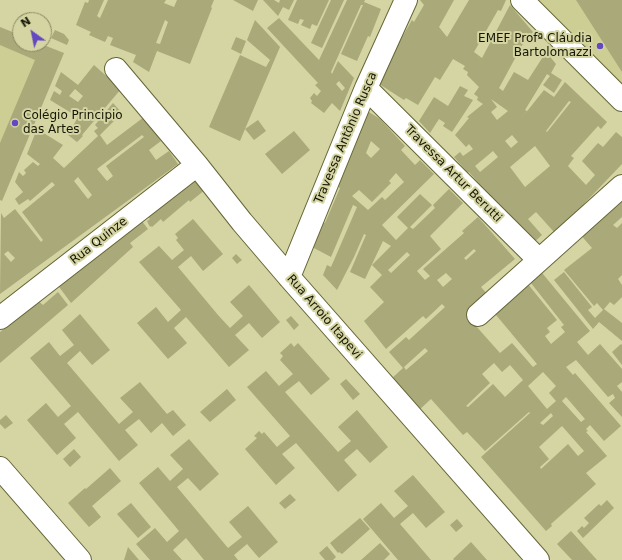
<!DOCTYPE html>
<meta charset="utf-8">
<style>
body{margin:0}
#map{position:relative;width:622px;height:560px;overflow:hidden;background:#d4d5a3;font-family:"DejaVu Sans",sans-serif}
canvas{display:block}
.north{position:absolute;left:12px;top:12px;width:40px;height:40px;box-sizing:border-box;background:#d4d5a3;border:1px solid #888963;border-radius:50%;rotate:327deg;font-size:11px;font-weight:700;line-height:16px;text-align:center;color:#161604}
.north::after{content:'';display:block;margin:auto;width:14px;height:18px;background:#6348c1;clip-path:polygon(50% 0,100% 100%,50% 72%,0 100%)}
</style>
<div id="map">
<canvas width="622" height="560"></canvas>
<div class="north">N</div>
</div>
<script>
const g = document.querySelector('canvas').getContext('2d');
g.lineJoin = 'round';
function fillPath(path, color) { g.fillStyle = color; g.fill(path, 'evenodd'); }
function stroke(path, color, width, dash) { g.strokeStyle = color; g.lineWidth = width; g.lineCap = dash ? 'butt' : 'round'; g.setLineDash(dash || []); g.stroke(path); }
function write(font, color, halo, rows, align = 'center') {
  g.font = font + ' "DejaVu Sans",sans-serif'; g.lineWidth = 4; g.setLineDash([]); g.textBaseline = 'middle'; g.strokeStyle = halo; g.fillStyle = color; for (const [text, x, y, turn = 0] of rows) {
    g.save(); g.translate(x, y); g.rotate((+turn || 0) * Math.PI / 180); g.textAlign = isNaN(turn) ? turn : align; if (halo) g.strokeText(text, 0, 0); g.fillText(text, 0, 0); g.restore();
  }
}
fillPath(new Path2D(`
 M533 0H622V93Z
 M0 32 20 44 58 53 0 193Z`), '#cdce94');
fillPath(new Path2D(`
 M89 0H104L97 16 100 18 108 0H166L164 3 174 7 177 0H214L211 7 212 8 190 64 157 51 149 72 133 62 136 55 110 45 113 38 108 36 105 42 89 35 91 32 76 25 85 2 88 3ZM165 20 168 22 160 44 156 43Z
 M233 0H258L253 11Z
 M263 0H274L279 3 280 0H294L289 10 283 7 278 16Z
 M297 0H329L317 26 312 24 310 29 301 25 304 20 300 19 298 24 288 20Z
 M331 0H344L322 48 311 43Z
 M347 0H365L364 2 381 9 370 37 368 36 357 61 341 54 363 5H361L331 72 332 74 338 61 354 78 340 111 332 103 324 113 311 103 312 101 310 98 314 93 317 96 321 91 315 85 318 83 267 28 279 18 319 60ZM339 81 345 88 342 91 336 84Z
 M420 0H454L439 27 447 37 469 0H506L501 11 498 10 474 52 482 58 510 5 533 32 527 42 525 40 499 88 503 91 514 72 528 80 546 52 556 64 551 73 562 80 554 93 543 85 550 76 547 74 525 110 527 111 520 120 544 90 554 97 565 82 607 122 601 129 598 126 571 156 574 158 568 166 586 185 595 175 582 161 598 143 603 147 616 132 622 137V164L582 206 554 232 536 212 528 219 542 235 531 245 469 172 468 173 454 157 460 152 463 156 473 149 469 144 466 147 455 135 469 118 467 117 483 104 477 100 478 97 474 94 479 87 467 75 468 72 463 69 465 66 453 59 440 80 435 77 418 105 406 98 404 100 376 82 412 20 414 22 424 5ZM491 99 508 111 497 120 491 112 497 107ZM569 101 571 102 547 132 546 131ZM512 135 518 142 511 148 505 141ZM535 146 550 166 525 187 510 167ZM493 151 498 157 480 172 475 166Z
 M576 0H622V72Z
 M255 20 280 47 245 129 258 120 266 131 254 140 245 129 240 141 209 127 240 55 266 67 270 60 247 40Z
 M0 27 20 35V44H41L64 53 2 201 0 200V143L35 60 0 45Z
 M55 30 64 34 69 40 67 45 51 38Z
 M236 37 246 41 241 54 231 49Z
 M94 65 121 89 82 135 83 136 77 142 68 135 78 117 50 100 54 91 60 95 62 91 55 86 61 72 78 85ZM75 89 83 96 78 102 69 96Z
 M460 86 468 90 464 96 473 100 452 132 443 126 445 123 439 119 430 133 419 121 434 97 448 106Z
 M113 103 122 113 100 135 107 145 144 117 161 141 149 150 156 160 169 151 178 164 0 294 1 213 4 218 15 209 41 242 43 240 22 212 55 185 52 182 30 201 28 199 19 205 15 199 23 192 15 182 19 172 23 176 26 173 24 170 33 162 38 166 40 164 27 154 37 129 63 145 53 158 64 168 98 136 94 131 98 128 95 125ZM142 135 144 137 106 166 113 176 107 181 97 169ZM78 177 92 195 88 199 74 181ZM8 251 15 258 11 262 4 254Z
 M369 112 380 119 405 146 401 150 415 165 420 160 434 174 382 225 396 240 408 228 397 217 420 194 432 205 410 227 413 229 435 208 433 205 449 189 463 203 430 236 441 249 417 271 425 280 430 276 423 269 464 233 462 231 478 217 515 259 481 287 489 296 467 316 500 353 512 343 533 367 537 364 491 309 527 283 557 320 547 328 550 332 545 336 551 344 565 332 561 327 564 325 527 278 538 268 590 331 577 342 588 355 600 344 622 369V382L617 386 622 392V417L609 403 615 398 613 394 608 397 576 360 566 367 573 375 575 373 621 426 604 441 590 425 586 429 588 431 586 432 607 456 586 473 596 484 551 524 552 526 546 531 481 457 530 413 529 412 485 451 467 432 463 435 431 399 418 411 391 379 403 368 389 352 406 337 409 340 445 307 442 304 426 319 423 316 386 349 364 321 384 302 370 287 382 275 372 265 391 246 383 241 365 279 350 272 366 235 364 234 354 257 337 290 323 275 327 265 331 267 357 207 353 205 331 257 312 247 323 222 325 223 340 188 335 185 363 113ZM371 141 380 149 371 158 366 153ZM396 173 404 182 385 200 382 197 368 210 352 196 359 190 372 202 391 183 389 181ZM474 249 476 251 466 260 464 258ZM407 252 410 255 391 273 388 270ZM446 273 452 279 443 287 437 280ZM425 348 428 351 406 370 404 367ZM494 363 502 372 510 365 523 380 505 397 493 384 468 407 466 406 490 383 482 374ZM543 372 556 386 549 393 556 401 547 409 528 386ZM566 397 585 419 581 422 562 401ZM551 413 553 416 543 425 540 423ZM562 426 584 451 578 456 568 444 541 469 540 467 549 459 539 447Z
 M294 131 310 150 282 174 265 154Z
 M194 173 206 189 190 202 189 200 163 222 161 219 152 227 151 226 150 227 147 221 150 219 145 214Z
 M622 194V217L613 225 617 228 622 223V275L618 279 622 285V297L614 305 610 302 604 309 622 323V341L599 322 593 329 554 280 564 272 592 307 588 310 595 318 603 310 597 303 594 306 564 270 592 248 579 233Z
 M138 216 148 229 130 243 133 247 71 303 54 280Z
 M193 219 223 254 203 271 191 256 178 267 218 315 230 328 243 316 230 302 249 285 280 322 262 338 249 323 235 335 249 350 229 367 186 317 174 328 187 343 168 359 137 323 156 307 168 322 181 310 139 262 159 246 172 260 184 250 176 240 178 238 175 234Z
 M236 254 242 260 237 264 232 258Z
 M58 292 68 305 0 363V332L4 329 0 324 34 297 43 305Z
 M80 314 110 350 92 365 80 351 67 363 119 424 133 412 120 398 140 382 167 414 173 410 186 425 173 436 162 423 151 433 139 419 125 430 138 445 119 461 78 412 64 424 76 438 57 455 27 420 46 403 58 417 71 406 30 358 49 342 60 356 74 345 62 330Z
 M291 316 299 325 294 330 286 320Z
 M291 343 294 347 298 343 330 379 311 395 299 381 285 392 338 452 351 441 338 427 357 410 388 447 370 463 357 449 344 460 357 475 338 492 296 443 282 454 295 468 276 485 245 449 257 438 254 436 259 431 262 434 264 432 277 447 290 436 247 387 266 371 279 386 293 374 280 360 283 356 280 353Z
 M621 344 622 345V365L612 352Z
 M346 379 360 394 353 400 340 384Z
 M227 389 236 400 210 422 200 412Z
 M6 415 13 423 5 429 0 424V420Z
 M189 439 219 474 200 491 188 478 177 487 228 548 242 537 229 522 248 506 278 542 259 558 247 544 234 555 238 560H204L186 538 173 550 182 560H150L136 544 155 528 167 542 179 531 139 483 158 467 170 481 183 469 170 455Z
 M74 449 81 457 70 467 63 459Z
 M110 468 121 481 92 506 101 517 89 527 68 503 85 488 86 489Z
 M413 475 445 512 426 528 413 513 400 524 431 560H398L363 519 381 503 394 518 408 506 394 491Z
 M290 494 296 500 285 509 279 503Z
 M607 500 614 508 583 538 577 531 582 526 584 528 589 523 584 518 599 504 601 506Z
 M131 503 151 527 138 538 117 514Z
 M360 518 370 529 342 554 339 552 338 553 330 543Z
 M457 519 463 526 456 532 450 525Z
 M571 531 580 541 597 560H572L557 544Z
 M471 542 487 560H454L453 559Z
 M380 543 390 554 384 560H361Z
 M327 546 336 557 333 560H325L319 553Z
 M128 547 139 560H124Z`), '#a9a979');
const minor = new Path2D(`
 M522 0 622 100
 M116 69 197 165 242 222 289 277 538 560
 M366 88 539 260
 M289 277 366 88 406 0
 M478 315 622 186
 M0 318 197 165
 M0 468 80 560`);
stroke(minor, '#656537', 24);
stroke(minor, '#fff', 22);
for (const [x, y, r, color] of [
 [600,46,4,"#6348c1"],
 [15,123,4,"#6348c1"]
]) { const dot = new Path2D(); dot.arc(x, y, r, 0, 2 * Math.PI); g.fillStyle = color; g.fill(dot); stroke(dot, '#d4d5a3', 1.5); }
write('12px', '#161604', '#d4d5a3', [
 ["EMEF Profª Cláudia",592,39],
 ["Bartolomazzi",592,53],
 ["Colégio Principio",23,116,"left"],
 ["das Artes",23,130,"left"]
], 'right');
write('12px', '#161604', '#d4d5a3', [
 ["Travessa Antônio Rusca",346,138,-67],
 ["Travessa Artur Berutti",453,174,45],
 ["Rua Quinze",99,241,-38],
 ["Rua Arroio Itapevi",324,317,49]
]);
</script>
